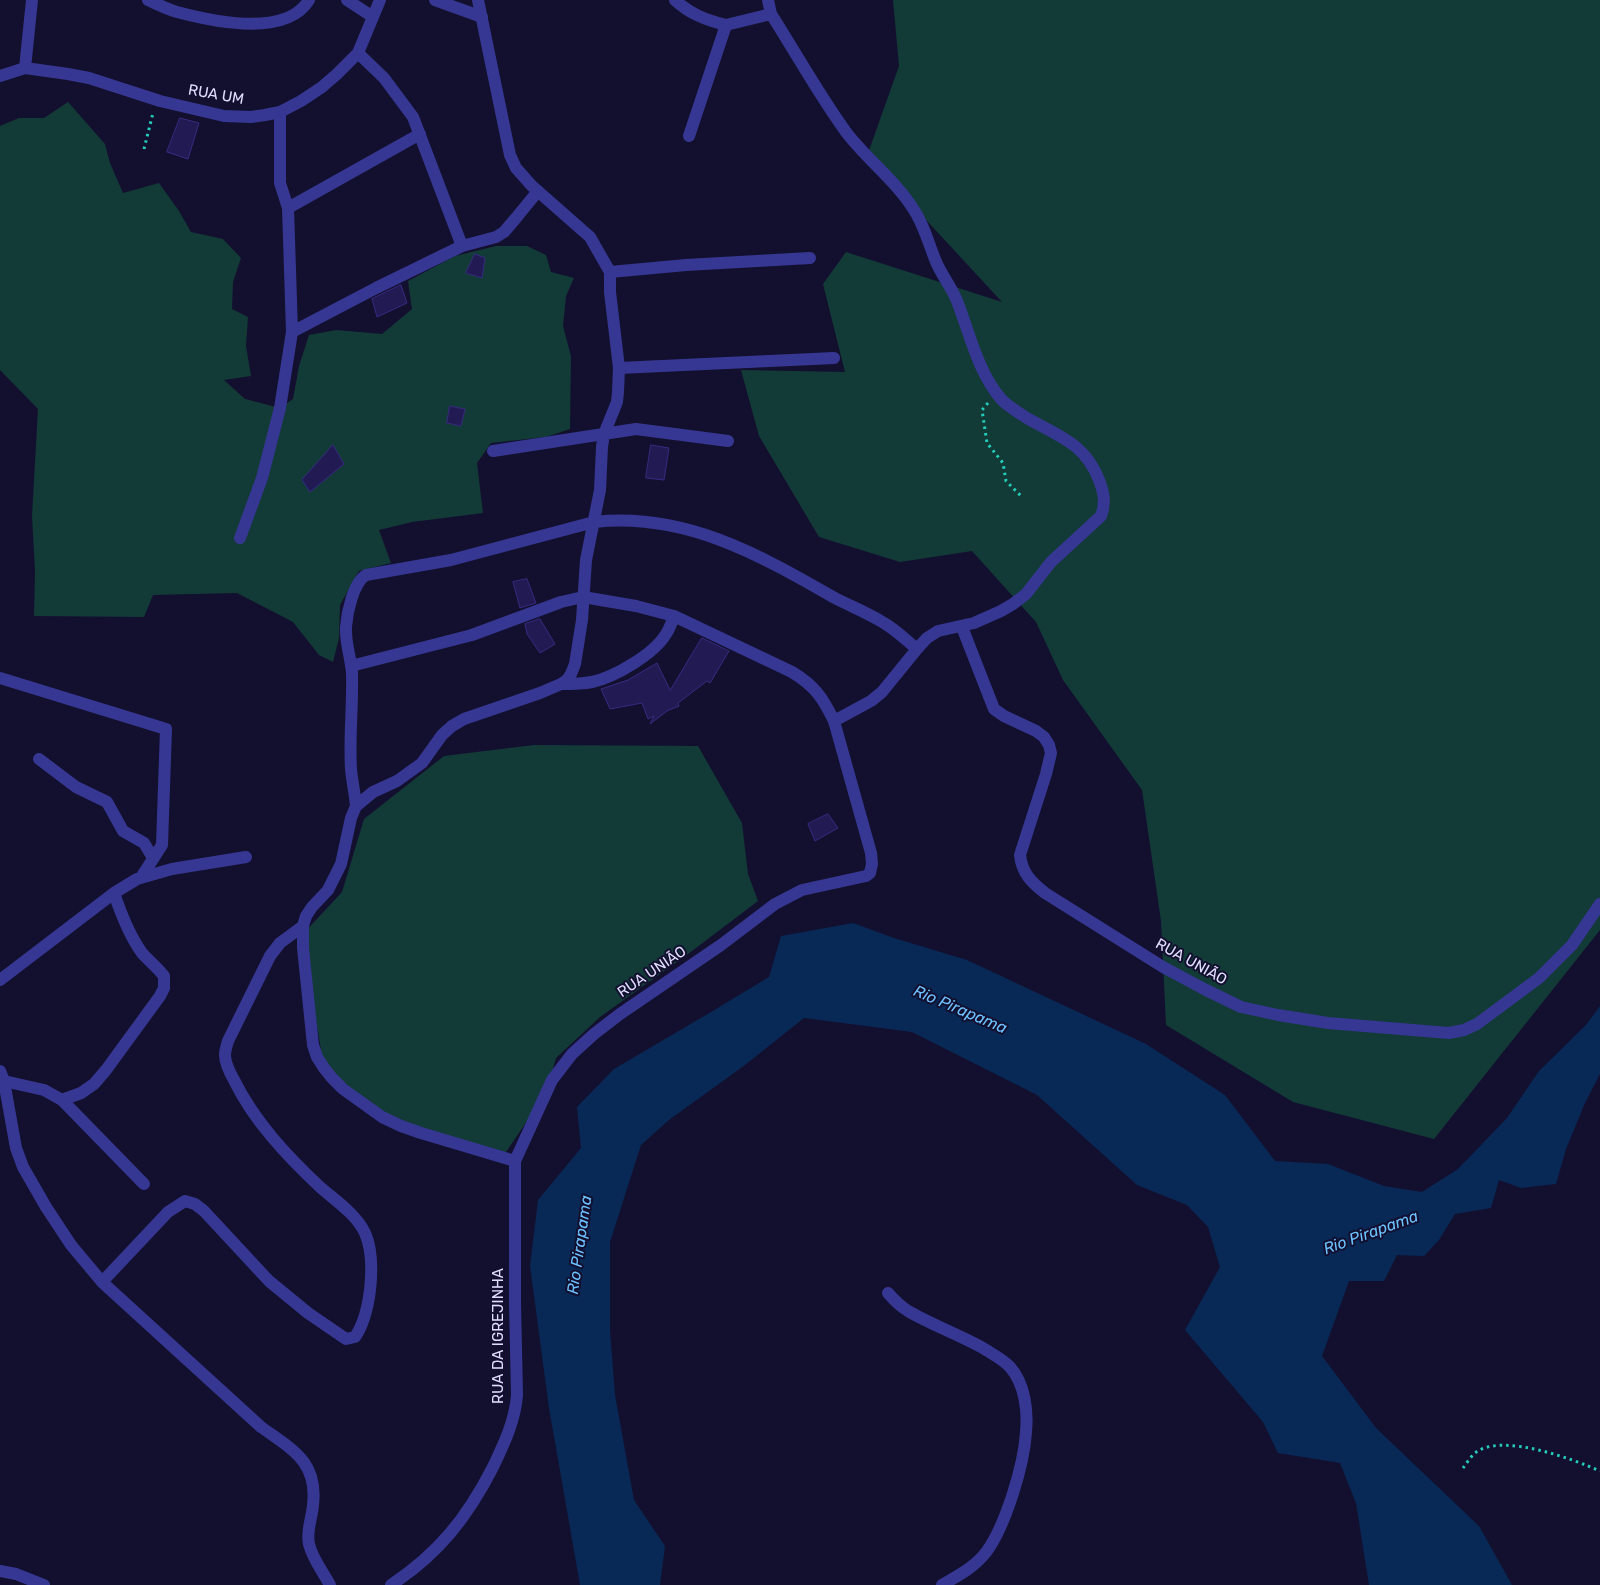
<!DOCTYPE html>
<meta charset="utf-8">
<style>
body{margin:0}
canvas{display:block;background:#130f2f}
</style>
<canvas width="1600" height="1585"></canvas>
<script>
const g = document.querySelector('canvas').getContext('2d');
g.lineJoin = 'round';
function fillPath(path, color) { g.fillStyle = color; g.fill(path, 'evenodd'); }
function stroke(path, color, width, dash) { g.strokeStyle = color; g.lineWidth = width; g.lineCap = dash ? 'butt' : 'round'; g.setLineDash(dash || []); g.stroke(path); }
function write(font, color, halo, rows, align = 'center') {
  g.font = font + ' Rubik,sans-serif'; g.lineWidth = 4; g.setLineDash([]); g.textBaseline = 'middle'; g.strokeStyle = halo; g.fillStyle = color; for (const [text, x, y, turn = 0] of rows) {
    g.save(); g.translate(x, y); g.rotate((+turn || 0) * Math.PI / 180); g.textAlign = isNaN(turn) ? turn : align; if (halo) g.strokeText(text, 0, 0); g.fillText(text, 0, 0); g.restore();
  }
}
fillPath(new Path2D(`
 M893 0H1600V930L1434 1139 1293 1102 1166 1025 1161 921 1142 790 1063 680 1036 622 972 551 900 562 819 537 759 436 741 370 845 372 823 284 846 252 1002 302 867 156 899 66Z
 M68 102 105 144 110 163 123 193 159 183 179 211 191 232 223 239 241 258 233 282 232 309 248 317 246 346 251 376 224 380 245 399 280 408 293 399 299 366 309 335 336 330 382 334 412 309 408 281 455 256 496 246H527L546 255 551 272 574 278 566 296 563 326 571 356 570 429 546 437 491 443 477 463 483 513 412 522 379 530 391 563 359 571 340 605 339 638 333 662 319 655 293 622 237 593 153 595 144 617 34 616 35 571 32 516 38 409 0 370V126L19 118H44Z
 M534 745 698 746 742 823 748 874 758 901 688 954 600 1017 556 1058 546 1093 502 1158 375 1111 324 1068 302 935 342 892 364 819 444 756Z`), '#123a37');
fillPath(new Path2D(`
 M853 923 894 938 967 960 1146 1044 1225 1095 1275 1161 1328 1164 1384 1186 1422 1192 1458 1169 1507 1118 1539 1071 1586 1025 1600 1006V1074L1585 1103 1566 1149 1556 1184 1521 1188 1499 1180 1491 1208 1455 1214 1439 1240 1424 1256 1397 1255 1384 1281H1349L1322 1356 1376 1428 1479 1526 1512 1585H1369L1356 1503 1340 1463 1278 1453 1263 1422 1185 1330 1220 1267 1208 1227 1187 1205 1137 1185 1037 1095 912 1032 804 1018 745 1065 669 1120 641 1145 610 1242V1330L615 1395 634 1500 665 1546 660 1585H580L549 1408 530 1266 538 1200 581 1148 577 1107 614 1069 711 1012 769 977 781 936Z`), '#082855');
const building = new Path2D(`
 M180 118 199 123 188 159 167 152Z
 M475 254 485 258 482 278 466 273Z
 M401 285 407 303 377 317 372 299Z
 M450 406 465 409 461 426 447 423Z
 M333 445 344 464 310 492 302 480Z
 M651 445 669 448 664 480 646 478Z
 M527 579 536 603 520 608 513 582Z
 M540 619 555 644 540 653 527 634 525 624Z
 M702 638 729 651 710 683 707 681 678 703 679 706 667 711 650 724 654 716 648 719 642 703 610 709 601 689 628 680 657 663 670 690Z
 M828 814 838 828 815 841 808 824Z`);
fillPath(building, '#221a52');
stroke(building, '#372a80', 1);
stroke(new Path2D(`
 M144 149 153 113
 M988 403 982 410 987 443 1003 463 1006 481 1022 497
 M1463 1468C1467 1463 1472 1454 1478 1451 1505 1434 1573 1459 1600 1471`), '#25ccba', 3, [2.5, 4]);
stroke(new Path2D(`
 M148 0C157 4 167 9 177 12 211 21 286 38 309 0
 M347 0 373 17
 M435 0 482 17
 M478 0 510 155 516 168 532 186 590 237 610 272V292L619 368 618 392 617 402 604 434 602 447 600 490 586 560 582 620 575 664 571 674 567 680 561 684 540 693 464 719 452 726 442 735 422 763 397 781 373 792 356 806 351 818 341 864 328 890 312 907 306 916 303 926V948L313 1045 317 1057 324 1068 332 1078 343 1089 382 1117 401 1126 421 1133 515 1161
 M675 0C690 14 706 20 726 25
 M768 0 771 14C796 53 819 95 846 132 868 161 899 183 917 215 926 231 930 248 937 264 943 277 952 288 957 301 970 334 978 373 1002 400 1009 407 1019 413 1027 418 1058 436 1085 443 1099 480 1104 493 1106 503 1101 516L1051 562 1026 594 1013 604 1001 611 974 623 938 631 927 638 917 649 882 692 871 701 834 721
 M358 53 384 78 413 117 462 246
 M25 68 32 0
 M0 76 25 68 68 74 89 78 160 101 224 116 251 117 265 115 280 112 301 101 322 87 337 74 358 53 380 0
 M689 136 726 25 771 14
 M288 208 420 134
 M610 272 686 265 810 258
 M292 332 376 288 462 246 496 237 504 232 516 218 538 191
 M619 368 834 358
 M493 451 636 429 728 441
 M240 538 262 478 280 408 292 332 288 208 280 183V112
 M962 627 994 709 1004 716 1036 731 1044 737 1049 745 1051 753 1046 774 1020 855C1022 873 1031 882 1045 893L1163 967 1206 990 1241 1007 1278 1015 1328 1023 1449 1033 1464 1030 1477 1024 1539 978 1572 945 1600 904
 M351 666 472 635 561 602 583 597 636 606 674 616 792 672C815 686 823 698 834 721L871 853 872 864 870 873 866 876 802 890 775 904 721 945 620 1014 594 1034 572 1054 552 1080 515 1161V1304L517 1395C515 1421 504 1444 493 1467 467 1518 438 1554 391 1585
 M0 678 166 729 162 845 142 876
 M561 684C572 684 582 684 592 682 615 677 654 654 666 634 670 628 672 622 674 616
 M39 759 76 787 107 802 123 831 144 843 153 858
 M356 806C355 794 352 781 351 769 349 737 353 705 352 673 351 658 345 643 346 627 347 613 353 583 366 575L451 560 594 522C684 512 758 554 833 597 850 606 868 613 884 623 896 630 906 640 917 649
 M0 980 114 893 137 879 172 869 246 857
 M0 1071 4 1081 16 1148 23 1167 46 1207 71 1245 102 1282 261 1427C293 1450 318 1462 313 1505 312 1518 306 1531 309 1544 312 1558 323 1572 330 1585
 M4 1081 44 1090 62 1100 144 1184
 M62 1100 81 1093 94 1084 106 1070 160 996 164 988V976C157 967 149 961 142 953 129 935 121 914 114 893
 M102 1282 168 1212 185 1201 195 1204 204 1211 269 1281 308 1313 346 1339 355 1337C364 1324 368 1306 370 1290 372 1272 373 1251 365 1233 356 1214 336 1201 320 1187 287 1156 254 1121 234 1080 230 1073 225 1064 225 1055 225 1050 227 1045 228 1041L270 956 280 943 303 926
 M888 1293C894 1300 900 1306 908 1311 932 1325 958 1334 983 1348 992 1354 1003 1359 1010 1367 1025 1384 1028 1411 1026 1432 1024 1465 1006 1524 987 1551 975 1567 959 1575 942 1585
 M0 1571 16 1574 44 1585`), '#363792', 12);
write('15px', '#e0deff', '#130f2f', [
 ["RUA UM",216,95,10],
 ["RUA UNIÃO",1191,962,29],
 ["RUA UNIÃO",652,972,-34],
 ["RUA DA IGREJINHA",499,1336,-90]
]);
write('italic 16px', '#6cc2ff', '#130f2f', [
 ["Rio Pirapama",960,1010,23],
 ["Rio Pirapama",1371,1233,-20],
 ["Rio Pirapama",580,1245,-82]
]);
</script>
